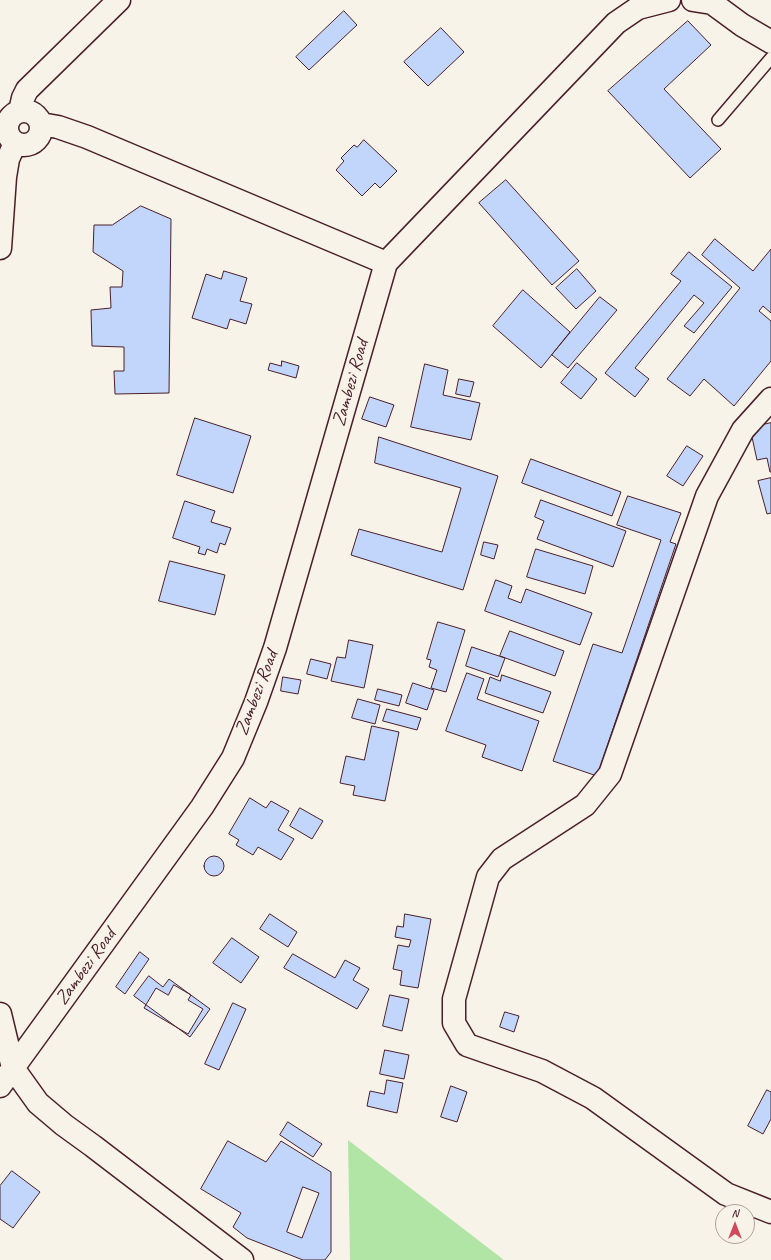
<!DOCTYPE html>
<style>
body{margin:0}
#map{position:relative;width:771px;height:1260px;overflow:hidden;background:#f7f3e8;font-family:Caveat,sans-serif}
canvas{display:block}
.north{position:absolute;left:715px;top:1204px;width:40px;height:40px;box-sizing:border-box;background:#f7f3e8;border:1px solid #b29e9c;border-radius:50%;rotate:0deg;font-size:11px;font-weight:700;line-height:16px;text-align:center;color:#4a1f2b}
.north::after{content:'';display:block;margin:auto;width:14px;height:18px;background:#d1495b;clip-path:polygon(50% 0,100% 100%,50% 72%,0 100%)}
</style>
<div id="map">
<canvas width="771" height="1260"></canvas>
<div class="north">N</div>
</div>
<script>
const g = document.querySelector('canvas').getContext('2d');
g.lineJoin = 'round';
function fillPath(path, color) { g.fillStyle = color; g.fill(path, 'evenodd'); }
function stroke(path, color, width, dash) { g.strokeStyle = color; g.lineWidth = width; g.lineCap = dash ? 'butt' : 'round'; g.setLineDash(dash || []); g.stroke(path); }
function write(font, color, halo, rows, align = 'center') {
  g.font = font + ' Caveat,sans-serif'; g.lineWidth = 3.5; g.setLineDash([]); g.textBaseline = 'middle'; g.strokeStyle = halo; g.fillStyle = color; for (const [text, x, y, turn = 0] of rows) {
    g.save(); g.translate(x, y); g.rotate((+turn || 0) * Math.PI / 180); g.textAlign = isNaN(turn) ? turn : align; if (halo) g.strokeText(text, 0, 0); g.fillText(text, 0, 0); g.restore();
  }
}
fillPath(new Path2D(`
 M348 1140 504 1260H350Z`), '#b1e5a6');
const building = new Path2D(`
 M344 11 357 25 309 70 296 57Z
 M688 21 711 45 664 89 721 149 690 178 608 91Z
 M441 28 464 52 428 86 404 62Z
 M364 140 397 171 380 188 375 183 362 196 336 170 344 161 341 158 354 145 357 147Z
 M506 180 579 261 552 285 479 203Z
 M141 206 171 219 169 393 115 394 114 371H124V347L92 346 91 310 111 308 110 287H122L123 271 93 252 94 225H112Z
 M715 239 753 271 771 249V313L763 306 759 311 771 321V361L734 406 704 379 690 396 667 379 740 288 702 255Z
 M689 252 732 287 694 333 684 326 704 303 694 295 635 368 649 379 635 397 605 373 681 281 671 274Z
 M577 269 596 291 576 309 556 288Z
 M224 271 247 278 240 301 252 304 246 324 230 319 227 329 192 318 206 274 221 279Z
 M523 290 570 332 541 368 493 326Z
 M600 297 617 310 568 368 552 355Z
 M282 361 299 366 296 378 268 370 270 363 281 366Z
 M577 363 597 379 581 399 561 383Z
 M425 364 448 370 443 395 480 403 471 440 411 427Z
 M459 379 474 382 470 397 456 394Z
 M370 397 394 405 386 427 362 419Z
 M195 418 251 436 233 493 177 475Z
 M771 423V472H770L767 458 757 460 750 428Z
 M379 437 498 476 463 590 351 555 359 529 442 552 461 488 375 463Z
 M687 446 703 456 683 486 667 476Z
 M531 459 621 492 612 516 522 483Z
 M771 478V513L767 514 758 481Z
 M628 496 681 513 670 542 676 544 597 776 553 761 593 644 622 653 661 540 617 525Z
 M541 500 626 531 613 567 537 539 544 521 535 517Z
 M185 501 215 511 211 522 231 528 225 545 220 543 217 553 207 549 205 555 198 553 200 547 173 538Z
 M484 542 498 545 494 559 481 555Z
 M536 549 593 566 585 594 527 577Z
 M170 561 225 575 215 615 159 601Z
 M496 580 512 586 508 598 521 603 526 589 592 613 580 645 485 611Z
 M438 622 465 630 446 692 431 688 437 670 429 667 431 660 427 659Z
 M510 631 564 651 555 676 500 656Z
 M349 640 373 645 364 688 331 681 337 657 345 658Z
 M472 647 505 658 498 677 466 666Z
 M311 659 331 664 327 679 307 674Z
 M467 673 484 679 477 699 539 721 522 771 482 757 486 745 446 731Z
 M502 675 551 692 543 713 485 693 490 677 500 681Z
 M283 677 301 680 298 694 281 691Z
 M413 683 434 690 427 710 406 703Z
 M378 689 402 695 399 706 375 700Z
 M358 699 380 705 375 724 352 718Z
 M387 709 421 718 417 730 383 721Z
 M372 726 399 732 385 801 353 795 355 786 340 783 346 756 364 760Z
 M250 798 266 808 271 801 289 811 278 830 294 839 281 860 258 847 253 855 236 845 239 840 229 834Z
 M300 808 323 821 312 839 290 826Z
 M204 866a10 10 0 1 1 20 0a10 10 0 1 1-20 0Z
 M270 914 297 932 288 947 260 929Z
 M405 914 431 919 418 988 400 985 402 971 393 969 398 945 409 947 411 940 395 937 397 926 403 927Z
 M232 938 259 957 241 983 213 963Z
 M140 952 149 959 125 994 116 987Z
 M293 954 335 978 345 960 360 968 353 980 369 989 357 1009 284 968Z
 M149 976 163 987 169 979 210 1009 190 1037 134 996Z
 M174 985 191 995 188 1000 203 1009 188 1034 144 1008 156 988 168 995Z
 M390 995 409 999 402 1031 383 1026Z
 M233 1003 246 1009 219 1070 205 1064Z
 M505 1012 519 1016 514 1032 500 1027Z
 M385 1050 409 1055 404 1079 380 1074Z
 M387 1080 403 1083 397 1113 367 1106 370 1091 384 1094Z
 M451 1086 467 1092 457 1122 441 1117Z
 M767 1090 771 1092V1119L763 1134 748 1126Z
 M288 1122 322 1144 313 1157 280 1135Z
 M228 1141 266 1162 281 1141 331 1172V1252L325 1260H303L247 1238 233 1227 241 1213 201 1189Z
 M12 1171 40 1192 13 1228 0 1219V1186Z
 M303 1187 319 1193 302 1238 287 1232Z`);
fillPath(building, '#c2d5fa');
stroke(building, '#4a1f2b', 1);
const lane = new Path2D(`
 M718 120 771 58`);
const street = new Path2D(`
 M693 0 712 3 742 25 771 42
 M7 128a17 17 0 1 1 34 0a17 17 0 1 1-34 0Z
 M20 111 23 98 27 90 119 0
 M41 124 58 127 87 137 386 263 616 23 638 8 669 0
 M0 248 5 177 8 159 15 143
 M771 399 743 430 707 496 610 774 585 805 502 859 488 877 454 999V1023L467 1045 542 1071 593 1098 726 1194 771 1212
 M0 1014 13 1068 38 1103 64 1125 93 1146 242 1260
 M0 1086 202 807 233 758 256 702 275 648 386 263`);
stroke(lane, '#4a1f2b', 14);
stroke(street, '#4a1f2b', 25);
stroke(lane, '#f7f3e8', 11);
stroke(street, '#f7f3e8', 22);
write('19px', '#4a1f2b', '#f7f3e8', [
 ["Zambezi Road",351,383,-74],
 ["Zambezi Road",257,693,-69],
 ["Zambezi Road",86,967,-54]
]);
</script>
